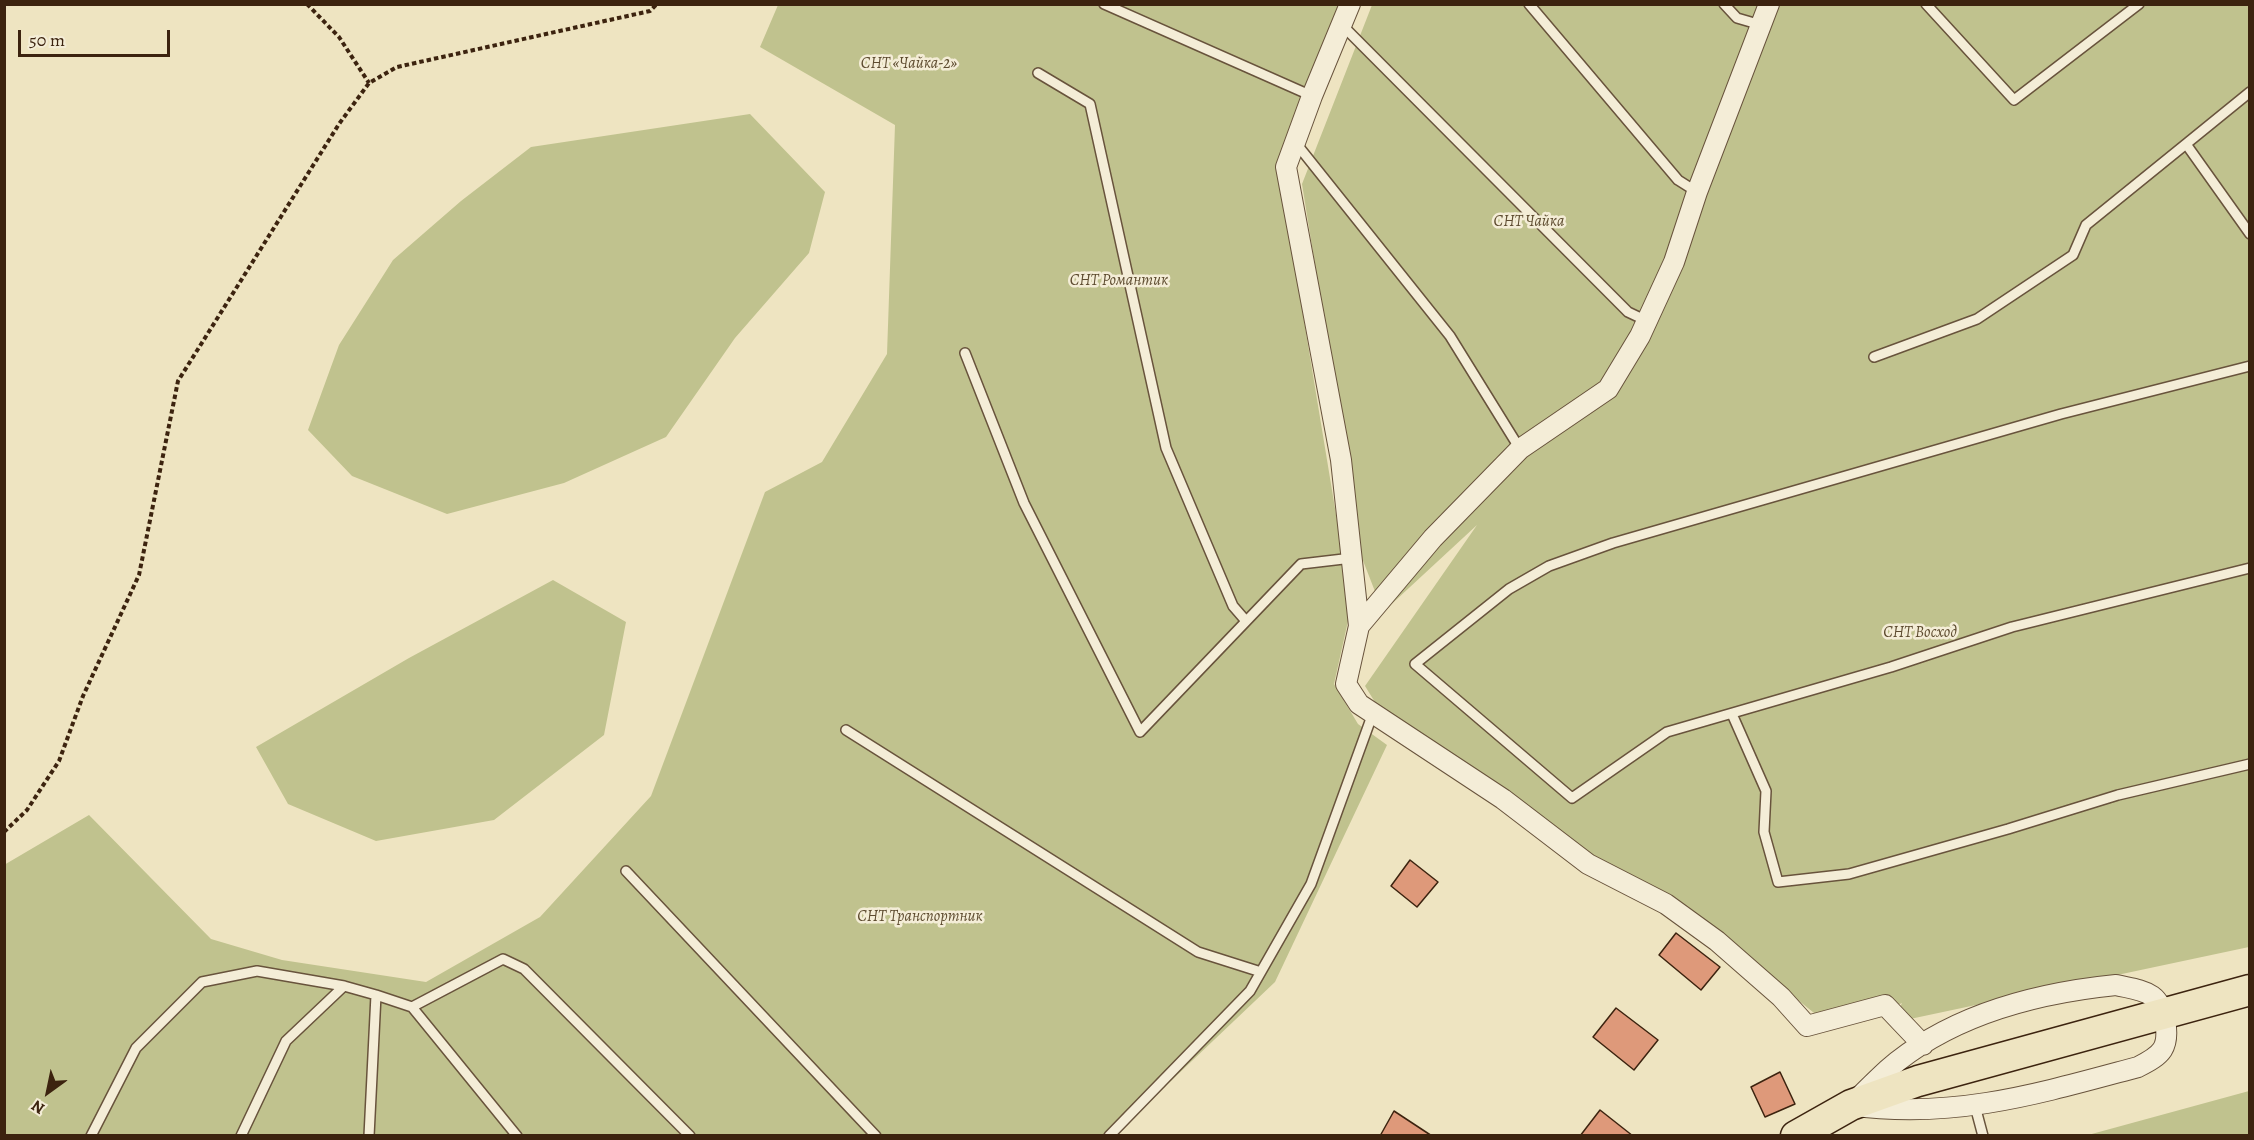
<!DOCTYPE html>
<meta charset="utf-8">
<style>
body{margin:0}
#map{position:relative;width:2254px;height:1140px;overflow:hidden;background:#eee4c1;font-family:Alegreya,serif}
canvas{display:block}
.frame{position:absolute;inset:0;border:6px solid #3c230f;pointer-events:none}
.north{position:absolute;left:18px;top:1062px;width:60px;height:60px;-webkit-text-stroke:4px #f4edd7;paint-order:stroke;rotate:213deg;font-size:16px;font-weight:700;line-height:24px;text-align:center;color:#3c230f}
.north::after{content:'';display:block;margin:auto;width:21px;height:27px;background:#3c230f;clip-path:polygon(50% 0,100% 100%,50% 72%,0 100%)}
.scale{position:absolute;left:18px;top:30px;width:152px;height:27px;box-sizing:border-box;border:3px solid #3c230f;border-top:0;padding-left:8px;font-size:18px;line-height:21px;white-space:nowrap;color:#3c230f;-webkit-text-stroke:4px #f4edd7;paint-order:stroke}
</style>
<div id="map">
<canvas width="2254" height="1140"></canvas>
<div class="frame"></div>
<div class="north">N</div>
<div class="scale">50 m</div>
</div>
<script>
const g = document.querySelector('canvas').getContext('2d');
g.lineJoin = 'round';
function fillPath(path, color) { g.fillStyle = color; g.fill(path, 'evenodd'); }
function stroke(path, color, width, dash) { g.strokeStyle = color; g.lineWidth = width; g.lineCap = dash ? 'butt' : 'round'; g.setLineDash(dash || []); g.stroke(path); }
function write(font, color, halo, rows, align = 'center') {
  g.font = font + ' Alegreya,serif'; g.lineWidth = 5; g.setLineDash([]); g.textBaseline = 'middle'; g.strokeStyle = halo; g.fillStyle = color; for (const [text, x, y, turn = 0] of rows) {
    g.save(); g.translate(x, y); g.rotate((+turn || 0) * Math.PI / 180); g.textAlign = isNaN(turn) ? turn : align; if (halo) g.strokeText(text, 0, 0); g.fillText(text, 0, 0); g.restore();
  }
}
fillPath(new Path2D(`
 M778 5H1339L1278 163 1346 575 1348 621 1334 684 1358 724 1387 745 1275 982 1114 1135H5L4 865 89 815 211 939 282 960 426 982 540 917 651 796 765 492 822 462 887 354 895 125 760 47Z
 M1372 5H2249V947L1910 1019 1899 1009 1902 1003 1883 1012 1829 1025 1695 917 1579 850 1378 707 1365 686 1477 525 1383 612 1362 558 1302 184Z
 M750 114 825 192 809 253 735 338 666 437 564 483 447 514 352 476 308 430 339 345 393 260 461 201 531 147Z
 M553 580 626 622 604 735 494 820 376 841 288 804 256 747 409 658Z
 M2249 1091V1135H2088Z`), '#c0c28e');
const building = new Path2D(`
 M1410 860 1438 882 1417 907 1391 886Z
 M1676 933 1720 967 1701 990 1659 955Z
 M1616 1008 1658 1040 1634 1070 1593 1037Z
 M1780 1072 1795 1104 1765 1117 1751 1087Z
 M1600 1110 1633 1136H1580Z
 M1394 1111 1432 1136H1380Z`);
fillPath(building, '#de997a');
stroke(building, '#3c230f', 1.5);
const lane = new Path2D(`
 M1104 4 1312 96
 M1529 4 1678 180 1697 192
 M1724 4 1737 18 1761 25
 M1926 4 2014 100 2139 4
 M1342 25 1628 312 1647 321
 M1038 73 1090 104 1166 448 1233 606 1246 621
 M1295 142 1450 336 1520 449
 M2186 144 2250 92
 M965 353 1024 503 1140 732 1301 564 1352 558
 M1874 357 1977 319 2073 255 2086 225 2186 144 2250 234
 M2250 366 2061 414 1613 543 1549 566 1509 589 1415 664 1572 798 1667 732 1891 667 2012 627 2250 568
 M1732 714 1766 791 1764 832 1778 882 1849 874 2008 829 2118 795 2250 764
 M846 730 1198 952 1261 972
 M626 871 876 1136
 M412 1007 503 959 524 969 690 1136
 M1975 1106 1983 1136
 M91 1136 136 1048 202 982 257 971 344 986
 M241 1136 286 1041 344 986 376 995
 M369 1136 376 995 412 1007 517 1136
 M1109 1136 1250 991 1311 884 1373 713`);
const street = new Path2D(`
 M1350 4 1312 96 1286 167 1341 460 1359 626 1346 684 1359 704 1503 799 1588 864 1666 904 1717 941 1781 997 1807 1026 1885 1005 1923 1045
 M1359 626 1433 538 1520 449 1608 389 1640 336 1674 262 1697 192 1769 4
 M2116 985C2128 988 2142 989 2152 996 2159 1001 2164 1012 2165 1020 2170 1048 2162 1055 2138 1067 2041 1093 1953 1120 1851 1105 1863 1093 1875 1081 1887 1070 1950 1015 2036 993 2116 985Z`);
const primary = new Path2D(`
 M1796 1136 1851 1105 1918 1081 2250 990`);
stroke(lane, '#68533c', 12);
stroke(street, '#68533c', 22);
stroke(primary, '#3c230f', 33);
stroke(new Path2D(`
 M307 4 339 37 369 83
 M4 832 27 810 59 761 83 696 139 575 178 381 339 124 369 83 397 67 650 11 657 4`), '#3c230f', 4, [4.5, 3]);
stroke(lane, '#f4edd7', 9);
stroke(street, '#f4edd7', 20);
stroke(primary, '#eee4c1', 30);
write('italic 16px', '#5d4b2f', '#f4edd7', [
 ["СНТ «Чайка-2»",909,64],
 ["СНТ Чайка",1529,222],
 ["СНТ Романтик",1119,281],
 ["СНТ Восход",1920,633],
 ["СНТ Транспортник",920,917]
]);
</script>
